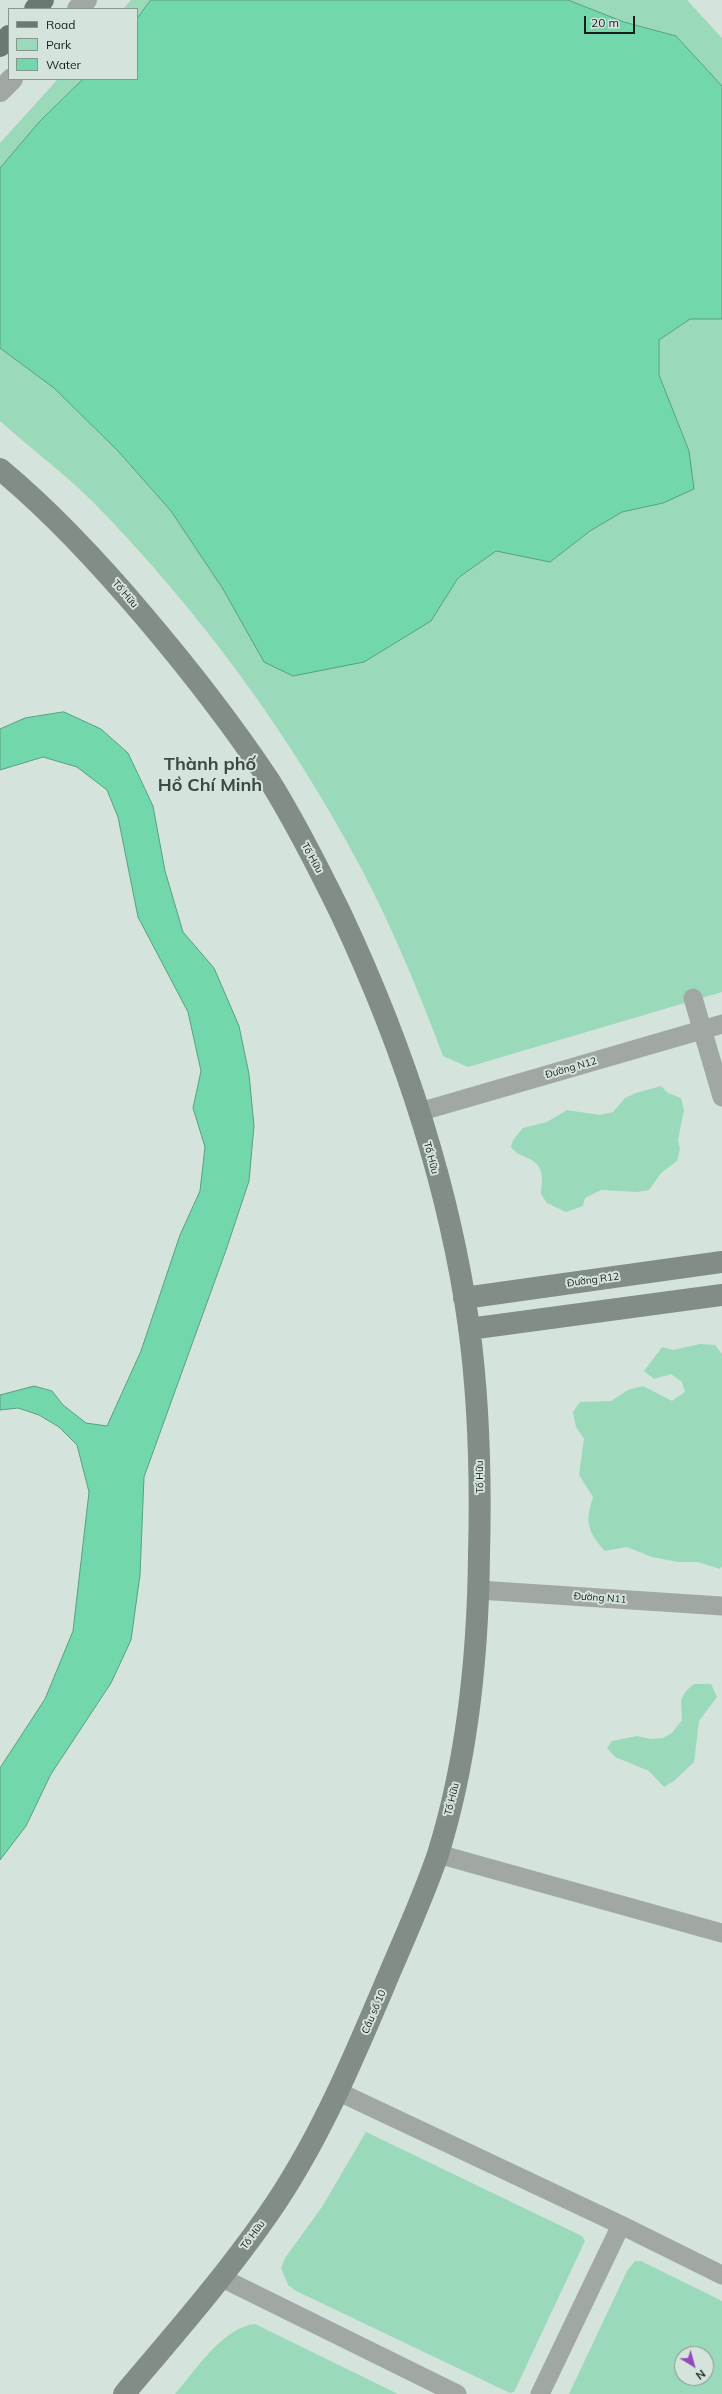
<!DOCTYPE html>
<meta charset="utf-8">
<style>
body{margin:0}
#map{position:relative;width:722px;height:2394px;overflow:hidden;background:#d4e4dc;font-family:Mulish,sans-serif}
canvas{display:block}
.legend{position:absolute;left:8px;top:8px;width:130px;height:72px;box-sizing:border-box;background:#d4e4dc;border:1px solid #89958f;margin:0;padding:5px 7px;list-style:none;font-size:12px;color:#181e1b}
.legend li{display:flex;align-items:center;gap:8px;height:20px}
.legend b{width:20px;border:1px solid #89958f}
.north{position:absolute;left:674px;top:2346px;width:40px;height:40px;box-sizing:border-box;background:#d4e4dc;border:1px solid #89958f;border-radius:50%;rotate:143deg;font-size:11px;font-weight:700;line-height:16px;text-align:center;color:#181e1b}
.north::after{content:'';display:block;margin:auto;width:14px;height:18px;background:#9548b9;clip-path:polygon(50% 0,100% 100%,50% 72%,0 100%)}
.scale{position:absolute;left:584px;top:16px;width:51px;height:18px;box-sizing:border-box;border:2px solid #181e1b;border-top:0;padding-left:5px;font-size:12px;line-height:14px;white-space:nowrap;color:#181e1b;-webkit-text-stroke:3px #d4e4dc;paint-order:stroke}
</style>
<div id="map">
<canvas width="722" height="2394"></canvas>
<ul class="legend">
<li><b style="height:5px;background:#6c7973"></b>Road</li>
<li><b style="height:11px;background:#9ad9ba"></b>Park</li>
<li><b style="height:11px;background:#72d7ab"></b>Water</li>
</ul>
<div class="north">N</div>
<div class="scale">20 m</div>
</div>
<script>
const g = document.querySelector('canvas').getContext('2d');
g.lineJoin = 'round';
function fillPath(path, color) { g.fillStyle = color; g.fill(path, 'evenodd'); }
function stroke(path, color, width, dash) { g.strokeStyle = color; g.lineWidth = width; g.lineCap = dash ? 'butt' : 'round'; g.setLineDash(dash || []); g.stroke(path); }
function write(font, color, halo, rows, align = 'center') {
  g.font = font + ' Mulish,sans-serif'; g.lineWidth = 4; g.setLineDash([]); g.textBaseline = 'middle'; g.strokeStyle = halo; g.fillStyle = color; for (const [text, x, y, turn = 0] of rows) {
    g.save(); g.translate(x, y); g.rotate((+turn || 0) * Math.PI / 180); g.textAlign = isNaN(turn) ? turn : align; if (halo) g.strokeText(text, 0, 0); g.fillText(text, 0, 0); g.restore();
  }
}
fillPath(new Path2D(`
 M131 0H151L137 19V9H123Z
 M568 0H687L722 38V86L676 36 624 22Z
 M58 79H83L40 121 0 168V143Z
 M690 319H722V992L468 1067 443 1056C419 992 393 929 361 868 290 734 199 610 92 501 64 473 30 448 0 421V348L54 388 118 451 171 511 223 589 244 624 430 621 458 578 496 551 550 561 590 531 622 512 663 503 689 451 659 375V340Z
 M661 1086 668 1093 681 1098 684 1110 678 1140 680 1149 677 1161 661 1173 649 1190 637 1192 601 1190 585 1198 583 1206 566 1212 547 1203 541 1194C541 1188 543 1178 541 1172 537 1156 519 1159 511 1147L513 1140 523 1128 547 1122 567 1110 599 1115 613 1112 625 1098 636 1093Z
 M700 1344 715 1345 722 1354V1566L720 1569 698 1562H678L652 1557 627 1547 605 1551C587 1531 585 1522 593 1497L579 1475 584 1439 576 1427 573 1412 580 1402 611 1401 628 1390 643 1386 672 1401 685 1392 682 1382 671 1374 654 1379 644 1371 662 1347 673 1350Z
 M694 1684H711L717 1697 699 1721 694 1762 674 1781 664 1787 649 1771 615 1757 607 1748 612 1741 637 1736 651 1739 663 1738 672 1733 682 1720 681 1700 686 1691Z
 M366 2132 582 2236 585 2241 514 2392 510 2393 296 2291 288 2285 281 2268 285 2258 322 2207Z
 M635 2261H641L722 2301V2394H569L627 2271ZM682 2354H706V2378H682Z
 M255 2324 398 2394H175C195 2371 223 2327 255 2324Z`), '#9ad9ba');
const water = new Path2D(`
 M151 0H568L624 22 676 36 722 86V319H690L659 340V375L689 451 694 489 663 503 622 512 590 531 550 562 496 551 458 578 431 621 364 662 293 676 264 662 223 589 171 511 118 451 54 388 0 348V168L40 121 83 79H137V19Z
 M64 712 101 729 128 753 153 806 165 871 183 932 214 968 239 1026 249 1074 254 1126 249 1181 226 1250 144 1477 140 1575 131 1640 111 1683 51 1774 26 1826 0 1860V1768L45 1699 73 1631 89 1492 77 1445 59 1427 39 1415 18 1408 0 1410V1395L34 1386 52 1391 63 1405 86 1423 107 1426 141 1351 180 1235 200 1191 205 1147 193 1108 201 1071 188 1012 138 917 118 817 107 790 77 767 43 757 0 770V729L25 718Z`);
fillPath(water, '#72d7ab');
stroke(water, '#57a080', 1);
stroke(new Path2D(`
 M693 998 722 1097
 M419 1112 722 1024
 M479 1590 722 1606
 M438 1854 722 1933
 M339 2092 621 2225 722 2275
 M222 2278 457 2394
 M540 2394 621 2225`), '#a1a8a4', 19);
stroke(new Path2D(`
 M78 9 86 0
 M0 91 12 79`), '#a1a8a4', 22);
stroke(new Path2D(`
 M0 469C53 513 100 564 144 616 189 669 231 723 269 780 296 823 319 869 341 914 402 1044 449 1185 469 1327 479 1402 481 1479 479 1554 478 1655 468 1758 438 1854 425 1892 409 1928 393 1965 356 2052 321 2139 267 2216 223 2279 173 2336 124 2394
 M464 1298 722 1262
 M469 1329 722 1295`), '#828d87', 22);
stroke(new Path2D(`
 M35 9 43 0
 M0 46 9 36`), '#6c7973', 22);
write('10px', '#181e1b', '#d4e4dc', [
 ["Tố Hữu",125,594,49],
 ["Tố Hữu",312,858,61],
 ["Đường N12",571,1068,-16],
 ["Tố Hữu",431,1158,75],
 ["Đường R12",593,1280,-8],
 ["Tố Hữu",480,1477,-91],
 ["Đường N11",600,1598,4],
 ["Tố Hữu",452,1799,-76],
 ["Cầu số 10",374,2012,-67],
 ["Tố Hữu",253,2235,-54]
]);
write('bold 18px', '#3c4a43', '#d4e4dc', [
 ["Thành phố",210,765],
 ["Hồ Chí Minh",210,786]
]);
</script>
